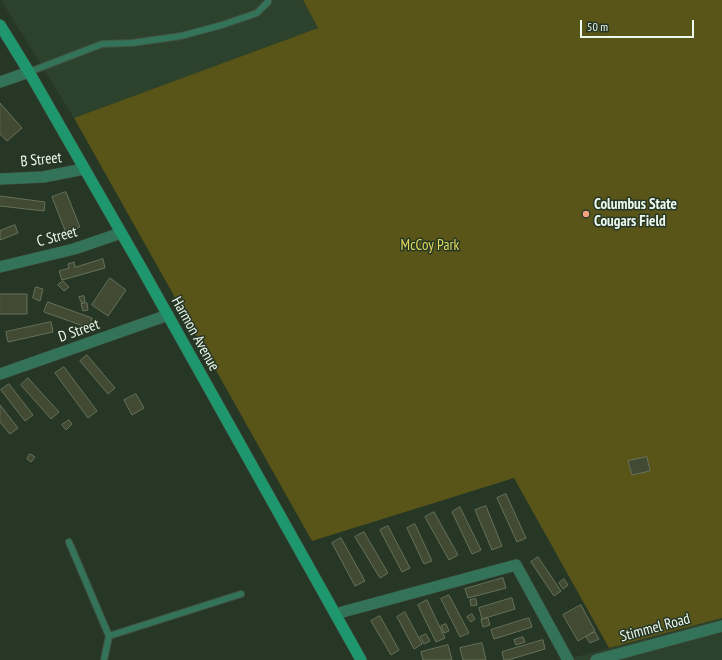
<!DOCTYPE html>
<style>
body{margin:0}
#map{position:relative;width:722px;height:660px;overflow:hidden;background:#263726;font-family:"PT Sans Narrow",sans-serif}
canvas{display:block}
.scale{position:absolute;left:580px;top:20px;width:114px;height:18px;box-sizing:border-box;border:2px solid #edf8ec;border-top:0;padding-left:5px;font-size:12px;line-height:14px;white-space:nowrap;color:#edf8ec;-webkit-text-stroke:3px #263726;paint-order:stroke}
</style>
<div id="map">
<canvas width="722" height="660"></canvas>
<div class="scale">50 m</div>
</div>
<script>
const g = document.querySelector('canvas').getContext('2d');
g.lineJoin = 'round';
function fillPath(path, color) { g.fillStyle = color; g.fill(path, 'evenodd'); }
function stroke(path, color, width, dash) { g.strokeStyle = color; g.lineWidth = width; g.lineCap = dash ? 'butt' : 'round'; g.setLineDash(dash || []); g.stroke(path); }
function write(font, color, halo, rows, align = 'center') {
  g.font = font + ' "PT Sans Narrow",sans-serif'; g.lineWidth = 3; g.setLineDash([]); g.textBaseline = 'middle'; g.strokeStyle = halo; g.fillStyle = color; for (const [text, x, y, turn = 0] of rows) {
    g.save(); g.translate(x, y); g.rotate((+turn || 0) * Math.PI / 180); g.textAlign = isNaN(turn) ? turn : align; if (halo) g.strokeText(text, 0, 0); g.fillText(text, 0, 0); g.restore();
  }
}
fillPath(new Path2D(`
 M1 0H303L318 28 74 118Z
 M722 618V660H564L609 648Z`), '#2c422c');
fillPath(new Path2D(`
 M303 0H722V618L609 648 514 478 312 541 74 118 318 28Z`), '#595518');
const building = new Path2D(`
 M0 103 22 128 7 141 0 134Z
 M66 192 80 227 66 233 52 197Z
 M0 196 45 202 44 211 0 206Z
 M15 225 18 233 0 240V231Z
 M103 259 105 268 62 280 59 271 69 268 68 264 74 262 75 267Z
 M110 278 126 290 108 316 92 305Z
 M63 281 69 287 64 291 58 285Z
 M36 287 43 289 40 301 33 298Z
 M0 294H27V314H0Z
 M84 296 85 302H81L79 297Z
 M48 302 92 318 89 328 44 312Z
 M87 303 88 310 83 311 81 304Z
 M51 322 53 332 8 342 6 332Z
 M87 355 115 388 108 394 80 361Z
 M64 367 97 411 88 418 55 373Z
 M28 378 59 412 51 419 21 385Z
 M9 384 33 415 25 421 1 390Z
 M136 394 144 408 132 415 124 400Z
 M0 405 18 428 10 434 0 422Z
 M69 420 72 424 66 430 62 425Z
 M30 454 35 457 31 462 27 459Z
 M647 457 650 471 632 475 628 461Z
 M506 494 526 538 517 542 497 498Z
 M486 506 502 546 492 550 475 510Z
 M460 507 481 550 472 554 452 512Z
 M434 512 458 555 449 560 425 517Z
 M415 524 432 561 424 564 407 528Z
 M388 526 410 568 402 572 380 530Z
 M364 532 388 573 380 578 355 537Z
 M341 538 365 581 355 586 332 543Z
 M538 557 561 591 554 596 531 562Z
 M503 578 506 588 468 598 465 589Z
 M564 579 568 585 563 589 559 583Z
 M449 595 469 633 460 637 441 599Z
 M512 598 515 609 482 619 479 608Z
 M476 599 477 605 471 606 470 600Z
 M427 600 445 638 436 642 418 605Z
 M581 605 595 631 578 641 563 615Z
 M405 612 422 644 414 649 397 617Z
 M472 614 475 619 471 622 467 617Z
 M380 616 399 650 391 655 371 621Z
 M488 618 490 625 483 627 481 620Z
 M529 618 532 627 494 639 491 630Z
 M446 624 449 631 444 633 441 626Z
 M595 632 599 639 590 643 586 637Z
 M426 634 430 641 424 644 420 637Z
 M523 637 525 642 516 645 514 640Z
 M543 640 545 649 508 660H504L502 652Z
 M482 643 486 660H463L460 648Z
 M448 645 452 660H423L421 652Z`);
fillPath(building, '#424a34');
stroke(building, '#677159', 1);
const service = new Path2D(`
 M29 72 102 44 132 43 181 36 222 25 257 13 268 2V0
 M69 542 109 636 104 660
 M109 636 241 594`);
const minor = new Path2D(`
 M0 82 29 72
 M0 179 43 177 84 169
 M0 267 74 249 121 233
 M0 374 168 315
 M335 614 516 565 568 660
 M596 660 722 626`);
const secondary = new Path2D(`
 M0 25 29 72 142 269 361 660`);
stroke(service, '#425242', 8);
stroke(minor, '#425242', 12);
stroke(secondary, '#425242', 12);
stroke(service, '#337359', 6);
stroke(minor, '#337359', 11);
stroke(secondary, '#1f976e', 11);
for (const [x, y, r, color] of [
 [586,214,4,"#f1a17b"]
]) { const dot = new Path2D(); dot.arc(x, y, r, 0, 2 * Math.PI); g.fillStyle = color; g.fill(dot); stroke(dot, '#263726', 1.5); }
write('15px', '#edf8ec', '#263726', [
 ["B Street",41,160,-6],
 ["C Street",57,237,-15],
 ["D Street",79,331,-19],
 ["Harmon Avenue",195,334,61],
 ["Stimmel Road",655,628,-15]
]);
write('bold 15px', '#edf8ec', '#263726', [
 ["Columbus State",594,205],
 ["Cougars Field",594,222]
], 'left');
write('15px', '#e0d85b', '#263726', [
 ["McCoy Park",430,246]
]);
</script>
